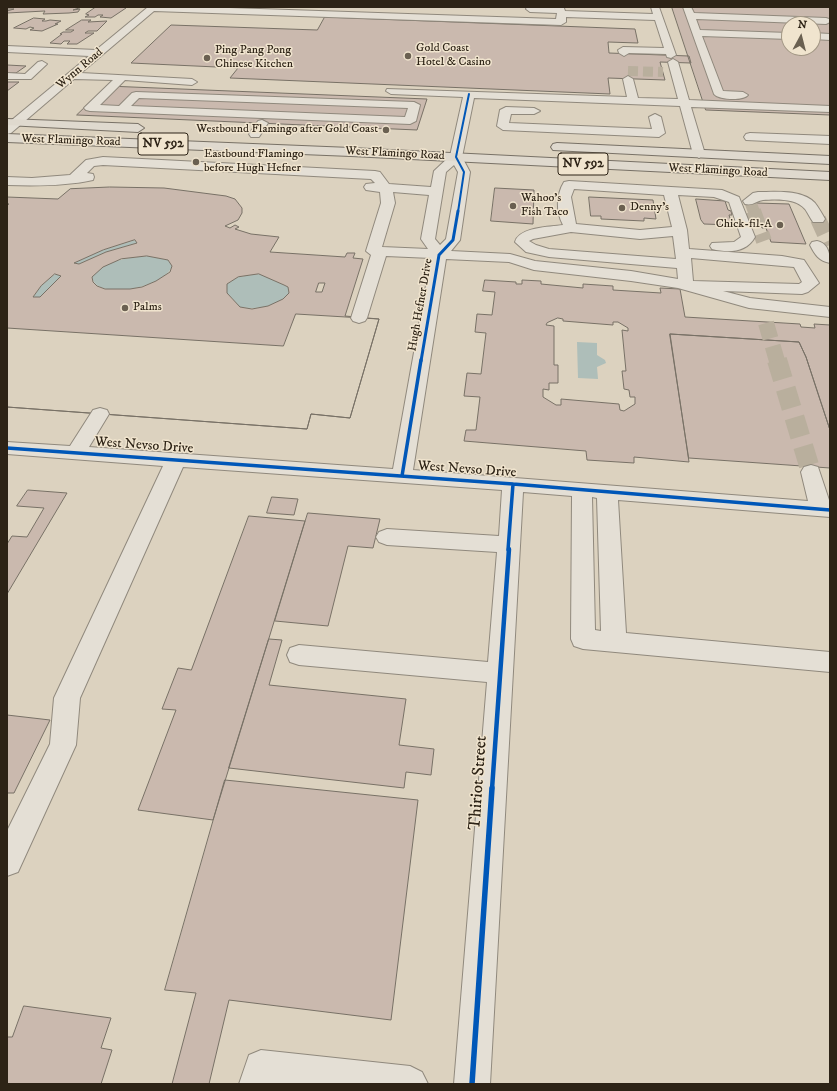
<!DOCTYPE html>
<style>
body{margin:0}
#map{position:relative;width:837px;height:1091px;overflow:hidden;background:#dcd2bf;font-family:"IM FELL DW Pica",serif}
canvas{display:block}
.frame{position:absolute;inset:0;border:8px solid #2d2316;pointer-events:none}
.north{position:absolute;left:781px;top:16px;width:40px;height:40px;box-sizing:border-box;background:#f0e4ce;border:1px solid #a29784;border-radius:50%;rotate:7deg;font-size:11px;font-weight:700;line-height:16px;text-align:center;color:#2d2316}
.north::after{content:'';display:block;margin:auto;width:14px;height:18px;background:#6a6051;clip-path:polygon(50% 0,100% 100%,50% 72%,0 100%)}
</style>
<div id="map">
<canvas width="837" height="1091"></canvas>
<div class="frame"></div>
<div class="north">N</div>
</div>
<script>
const g = document.querySelector('canvas').getContext('2d');
g.lineJoin = 'round';
function fillPath(path, color) { g.fillStyle = color; g.fill(path, 'evenodd'); }
function stroke(path, color, width, dash) { g.strokeStyle = color; g.lineWidth = width; g.lineCap = dash ? 'butt' : 'round'; g.setLineDash(dash || []); g.stroke(path); }
function write(font, color, halo, rows, align = 'center') {
  g.font = font + ' "IM FELL DW Pica",serif'; g.lineWidth = 3; g.setLineDash([]); g.textBaseline = 'middle'; g.strokeStyle = halo; g.fillStyle = color; for (const [text, x, y, turn = 0] of rows) {
    g.save(); g.translate(x, y); g.rotate((+turn || 0) * Math.PI / 180); g.textAlign = isNaN(turn) ? turn : align; if (halo) g.strokeText(text, 0, 0); g.fillText(text, 0, 0); g.restore();
  }
}
fillPath(new Path2D(`
 M135 240 137 243 106 252 79 264 74 263 103 250Z
 M147 256 168 260 172 266C166 287 96 302 92 277 105 260 127 258 147 256Z
 M55 274 61 276 40 297H33L41 286Z
 M259 274 267 277 288 287 289 293C278 307 257 310 240 307L227 293V284L238 277Z
 M577 342 597 343V355L605 360 606 363 597 367 598 379 578 378Z`), '#aebeb9');
const building = new Path2D(`
 M9 7H82L73 10 80 9 78 12 69 13 43 14 45 11 7 13V11L14 9H7Z
 M96 7H124L126 8 111 18 100 17 103 15H98L95 17H85L89 15 86 14Z
 M672 7H830V115L706 110ZM789 24H813V48H789Z
 M325 17 635 29 638 43 608 42 609 53 689 56 691 63 660 62 665 80 608 78 610 94 230 78 238 68 131 63 171 25 317 30Z
 M34 18 45 19 42 21H46L50 20 61 21 55 24H58L42 31 30 30 34 28 30 27 26 29 14 28Z
 M82 20H91L88 22 107 21 97 31H88L85 33H94L77 44H67L70 41H64L61 44 50 43 62 34H60L63 32H71L74 30H66Z
 M7 65 26 66 16 73H7Z
 M7 82H19L7 91Z
 M107 86 427 99 417 130 77 115Z
 M110 187 164 188 226 196 235 199 242 208V213L238 220 225 226 230 228 235 225 239 227 235 229 251 234 279 237 270 252 345 257 347 253H355L353 258 363 259 345 316 379 319 350 418 311 414 307 429 7 407V205L9 204H7V197L58 199 70 189ZM135 240 137 243 106 252 79 264 74 263 103 250ZM147 256 168 260 172 266 170 272 156 281 142 287 130 289H105L97 286 93 282 92 277 103 267 121 259ZM55 274 61 276 40 297H33L41 286ZM259 274 284 285 288 287 289 293 283 299 268 306 252 309 240 307 227 293V284L238 277ZM319 283H325L322 292H316Z
 M495 188 534 190 533 224 491 221Z
 M589 197 653 200 656 219 644 218V221L601 219V216H591Z
 M696 199 725 201 728 210 731 211 732 215H729L732 225 704 224 701 220Z
 M756 203 789 204 806 244 771 242 766 228H762L760 222H763Z
 M485 280 516 282V284H522V280L541 281V284L583 288V284L613 286V290L661 293 660 288 680 289 685 317 800 324 801 327 815 328 814 324 830 325V430L806 357 799 342 670 334 689 462 634 457V463L587 460 586 451 464 441 466 430H476L480 397 464 396 467 373 481 374 486 333 475 332 477 314 492 315 495 292 483 291ZM558 318 563 319V321L613 325V322H618L628 328V331L622 330 626 371H622L624 389 629 390 630 397H635V404L624 411 620 410 619 404 561 399V405H556L543 397V389L549 390V383H558V365H554V326L546 325 547 323Z
 M296 314 379 319 350 418 311 414 307 429 7 407V328L283 346Z
 M670 334 799 342 806 357 830 430V468L689 458Z
 M28 490 67 493 7 594V544L12 536 27 537 44 508 17 506Z
 M272 497 298 499 294 515 267 513Z
 M308 513 380 519 373 548 348 546 328 626 275 621Z
 M249 516 305 521 213 820 138 810 176 710 162 709 178 668 191 670Z
 M269 639 282 640 269 685 406 699 399 745 434 749 431 775 406 772 404 788 229 768Z
 M7 715 50 720 14 793H7Z
 M225 780 418 800 391 1020 229 1000 209 1084H172L196 993 165 990Z
 M24 1006 111 1018 101 1048 112 1050 101 1084H7V1037H12Z`);
fillPath(building, '#cab9ae');
stroke(building, '#787166', 1);
stroke(new Path2D(`
 M628 71 663 72`), '#b9af9d', 10, [10, 5]);
stroke(new Path2D(`
 M750 201 754 212`), '#b9af9d', 12, [12, 6]);
stroke(new Path2D(`
 M753 211 764 241
 M818 219 830 245
 M766 323 777 361`), '#b9af9d', 16, [16, 8]);
stroke(new Path2D(`
 M777 360 811 472`), '#b9af9d', 20, [20, 10]);
const minor = new Path2D(`
 M148 7H200L556 19 557 13 530 12 526 9 527 7H561L564 8 565 11 653 14 651 7H659L676 55 671 58 667 57 666 54 629 53 624 56 619 53 618 50 623 47 664 48 655 20 566 17V22L561 25 154 11 81 73 192 79 197 82 192 85 125 80 100 105 119 106 132 93 136 92 414 102 420 105 416 121 410 124 90 111 86 110 84 108 86 106 113 80 74 79 11 133 7 134V124L89 56 7 52V46L96 50ZM139 98 408 108 405 117 131 106Z
 M683 7H691L694 13 826 18 829 19 830 22 826 24 696 19 700 30 789 33V39L702 36 723 91 743 92 748 95C743 101 719 100 714 94Z
 M813 33 830 34V40L813 39Z
 M673 59 678 62 689 100 830 106V112L691 107 705 154 699 158 693 154 680 106 474 98 462 157 470 172 460 240 451 251 510 254 535 261 631 271 678 279 677 268 549 257 526 252 515 242C519 227 549 227 563 225 556 212 556 195 564 182L569 181 722 190 739 197 755 237C746 253 728 253 712 249L710 246 712 243 734 242 741 237 729 202 714 197 678 195 687 230 689 249 782 256 804 260 819 283 808 292 802 294 723 291 750 298 830 307V317L749 308 678 288 631 281 534 270 509 262 446 259 413 470 808 501 801 472 804 467 811 465 818 467 830 503V517L618 500 626 633 830 652V672L583 649 574 646 571 639 572 496 523 492 490 1084H454L487 682 299 665 290 662 287 655 290 648 299 645 488 662 497 552 387 545 379 542 376 537 379 532 387 529 499 536 502 490 183 467 80 698 76 745 18 872 7 876V831L50 744 54 698 163 466 7 454V442L70 446 93 410 100 408 107 410 109 414 89 447 393 469 431 258 386 256 367 318 365 321 359 323 353 321 351 318 371 255 366 251 381 203 380 192 366 190 364 187 366 184 375 183 371 179 103 165 94 166 87 173 93 174 94 177 93 180C66 186 35 186 7 185V177L32 178 70 175 86 160 103 157 375 171 380 172 389 184 431 187 434 171 450 156 463 97 391 94 386 91 387 89 627 97 623 79 628 76 633 79 638 98 678 99 668 62ZM454 165 458 172 446 239 440 245 435 239 446 172ZM574 189 664 195 672 227 640 230 576 224 571 197ZM393 192 429 195 421 239 428 249 382 247 395 203ZM571 232 640 239 673 236 676 259 549 249 536 245 529 241 533 239ZM691 258 794 267 802 282 799 284 693 281ZM592 497 597 498 601 631 595 630Z
 M42 61 47 64 31 79H7V73L25 74 38 62Z
 M506 107 534 108 540 111 534 114H511L509 123 652 129 649 117 655 114 661 117 665 133 659 137 503 130 497 126 500 110Z
 M262 120 268 123 259 137H251L249 134 258 121Z
 M750 133 830 136V144L746 140 744 137 746 134Z
 M758 192C775 192 802 189 815 203 819 208 822 214 825 219L823 222H813C810 218 808 213 805 209 796 198 775 199 763 200 756 201 753 206 745 204L743 201 753 193Z
 M817 241C828 243 830 254 830 263 819 261 815 255 810 245L812 242Z
 M261 1050 410 1066 422 1072 428 1084H239L249 1055Z`);
const major = new Path2D(`
 M7 119 138 124 144 128 138 132 7 125Z
 M7 134 351 148 830 172V180L351 156 7 142Z
 M557 143 830 156V164L553 150 551 147 553 144Z`);
stroke(minor, '#90897d', 2);
stroke(major, '#787166', 2);
fillPath(minor, '#e4dfd5');
fillPath(major, '#dfd9ce');
stroke(new Path2D(`
 M458 212 464 172 456 157 469 94`), '#0057b8', 2);
stroke(new Path2D(`
 M421 361 439 255 453 240 458 211`), '#0057b8', 3);
stroke(new Path2D(`
 M7 448 513 484 830 510
 M402 476 421 360
 M508 550 513 484`), '#0057b8', 3.5);
stroke(new Path2D(`
 M492 789 509 549`), '#0057b8', 4.5);
stroke(new Path2D(`
 M472 1084 492 788`), '#0057b8', 5.5);
for (const [x, y, r, color] of [
 [408,56,4,"#6a6051"],
 [207,58,4,"#6a6051"],
 [386,130,4,"#6a6051"],
 [196,162,4,"#6a6051"],
 [513,206,4,"#6a6051"],
 [622,208,4,"#6a6051"],
 [780,225,4,"#6a6051"],
 [125,308,4,"#6a6051"]
]) { const dot = new Path2D(); dot.arc(x, y, r, 0, 2 * Math.PI); g.fillStyle = color; g.fill(dot); stroke(dot, '#f0e4ce', 1.5); }
write('12px', '#2d2316', '#f0e4ce', [
 ["Gold Coast",416,49],
 ["Hotel & Casino",416,63],
 ["Ping Pang Pong",215,51],
 ["Chinese Kitchen",215,65],
 ["Westbound Flamingo after Gold Coast",378,130,"right"],
 ["Eastbound Flamingo",204,155],
 ["before Hugh Hefner",204,169],
 ["Wahoo's",521,199],
 ["Fish Taco",521,213],
 ["Denny's",630,208],
 ["Chick-fil-A",772,225,"right"],
 ["Palms",133,308]
], 'left');
write('12px', '#2d2316', '#f0e4ce', [
 ["Wynn Road",80,69,-40],
 ["West Flamingo Road",71,141,2],
 ["West Flamingo Road",395,154,3],
 ["West Flamingo Road",718,171,3],
 ["Hugh Hefner Drive",421,305,-80]
]);
for (const [x, y, w] of [
 [163,144,50],
 [583,164,50]
]) { const box = new Path2D(); box.roundRect(x - w / 2, y - 11, w, 22, 3); g.fillStyle = '#f0e4ce'; g.fill(box); stroke(box, '#2d2316', 1); }
write('bold 13px', '#2d2316', null, [
 ["NV 592",163,144],
 ["NV 592",583,164]
]);
write('14px', '#2d2316', '#f0e4ce', [
 ["West Nevso Drive",144,446,4],
 ["West Nevso Drive",467,470,4]
]);
write('17px', '#2d2316', '#f0e4ce', [
 ["Thiriot Street",479,783,-86]
]);
</script>
